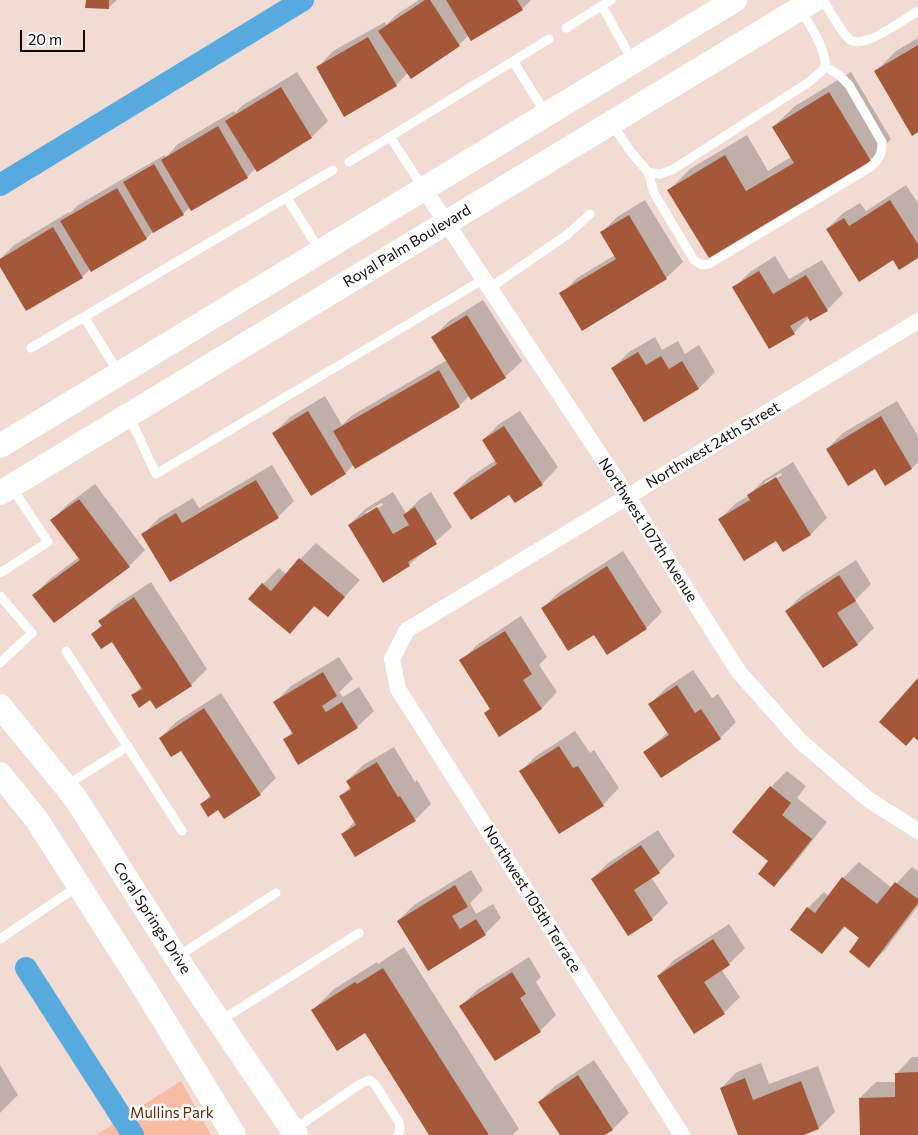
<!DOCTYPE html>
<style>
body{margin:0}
#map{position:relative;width:918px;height:1135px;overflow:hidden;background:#f1dbd3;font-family:Commissioner,sans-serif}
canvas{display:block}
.scale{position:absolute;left:20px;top:30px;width:65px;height:22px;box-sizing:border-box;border:2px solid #120b08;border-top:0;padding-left:6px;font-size:15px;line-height:18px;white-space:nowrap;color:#120b08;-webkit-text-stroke:4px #fff;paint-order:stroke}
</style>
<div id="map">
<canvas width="918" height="1135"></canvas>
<div class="scale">20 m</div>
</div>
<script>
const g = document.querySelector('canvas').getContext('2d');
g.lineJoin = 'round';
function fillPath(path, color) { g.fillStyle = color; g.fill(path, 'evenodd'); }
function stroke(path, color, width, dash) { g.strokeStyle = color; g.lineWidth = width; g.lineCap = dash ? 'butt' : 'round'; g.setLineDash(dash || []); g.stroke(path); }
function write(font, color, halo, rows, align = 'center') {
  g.font = font + ' Commissioner,sans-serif'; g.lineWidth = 5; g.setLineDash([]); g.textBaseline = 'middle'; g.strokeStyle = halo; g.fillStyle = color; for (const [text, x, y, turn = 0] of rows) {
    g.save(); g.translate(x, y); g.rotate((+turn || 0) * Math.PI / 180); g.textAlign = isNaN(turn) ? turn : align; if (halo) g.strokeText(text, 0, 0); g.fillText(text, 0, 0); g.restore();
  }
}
fillPath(new Path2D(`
 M181 1081 211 1135H96Z`), '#f8bca5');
fillPath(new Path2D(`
 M87 0H117L108 8Z
 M419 0H531L522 9 469 35 459 45 411 77 408 73 396 85 317 68 333 51 385 22 386 25 396 15Z
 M918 38V131L875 72 896 51Z
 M297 72 328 121 312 137 257 171 256 168 247 177 190 207 183 214 153 231 147 238 91 271 90 269 82 277 27 310 0 265V259L14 245 69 212 70 213 78 205 133 173 165 155 166 157 178 144 234 111 235 113 243 105Z
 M851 72 891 139 870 160 709 257 669 190 690 169 747 135 768 171 791 157 773 127 795 106Z
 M906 185 918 203V256L893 259 827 229 843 213 860 203 866 211Z
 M645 200 683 262 666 278 582 329 561 294 577 278 615 255 601 233 617 217Z
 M775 256 789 279 822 260 843 294 827 310 809 317 794 333 734 288 750 272Z
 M483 300 522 361 505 377 471 398 469 396 459 406 356 467 354 464 346 473 311 494 274 433 290 417 325 396 342 425 351 416 447 360 433 337 449 321Z
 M655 337 662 350 678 341 685 354 699 345 715 372 699 388 644 421 613 368 629 352Z
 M897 401 918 436V462L912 468 885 484 875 467 827 449 843 433Z
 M520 411 558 467 542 484 454 493 470 477 496 460 483 440 499 424Z
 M793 462 827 518 811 534 783 550 776 540 720 519 736 503 748 496 764 480ZM781 473 782 475 765 485V482Z
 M272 465 294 501 278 517 143 534 159 518 193 498 199 508Z
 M95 484 145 550 129 566 34 595 50 579 79 557 52 520 68 504Z
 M393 492 406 513 420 499 431 492 452 527 409 565 349 525 365 509ZM382 503 383 505 366 515V512Z
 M316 543 360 580 328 615 316 605 290 633 263 584 279 568 286 574Z
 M623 551 662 612 646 628 594 633 543 608 559 592Z
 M856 560 871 584 855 600 874 628 858 644 823 666 786 611 802 595Z
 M151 582 207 669 191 685 150 699 133 695 142 686 112 640 93 634 102 624 100 621 116 605Z
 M521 616 547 657 539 665 557 692 541 709 485 713 491 707 461 661 477 645Z
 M339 657 353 679 339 692 343 697 359 687 374 711 357 727 299 763 284 740 293 731 275 702 291 686Z
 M693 670 712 698 718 694 736 722 720 738 645 752 668 732 650 704 666 688Z
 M221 693 276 778 260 794 219 808 201 804 211 795 181 749 160 738 176 722Z
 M575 731 590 753 594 750 619 788 603 805 520 772 536 756Z
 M394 747 415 782 417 780 431 804 415 820 343 834 355 821 340 797 351 786 347 781 363 765Z
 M787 771 806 786 797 798 827 822 790 869 774 885 770 861 734 832 771 787Z
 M658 830 675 856 659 872 651 877 668 903 652 919 629 934 592 879 608 863Z
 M859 862 892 888 912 867 918 871V906L885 950 869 966 861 937 846 926 822 953 808 908 824 892 829 896 843 878Z
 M471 870 483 890 470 903 476 914 493 904 501 918 485 934 398 921 414 905Z
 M729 924 745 948 729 964 721 969 740 997 724 1013 658 976 674 960Z
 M404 947 519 1129 512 1135H431L365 1032 313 1010 334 989 377 962 378 964Z
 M529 957 541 977 536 982 556 1015 540 1031 495 1059 461 1006 477 990Z
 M912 1057H918V1135H861L860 1098 876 1082H896V1074Z
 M594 1060 629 1113 613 1129 603 1135H561L539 1102 555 1086Z
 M761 1063 769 1084 818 1066 835 1112 819 1128 800 1135H739L721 1088 737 1072Z
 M0 1065 18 1095 0 1113Z`), '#0003');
stroke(new Path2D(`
 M0 185 303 0
 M26 968 133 1135`), '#57aadd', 22);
fillPath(new Path2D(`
 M86 0H109V9L85 8Z
 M425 0H430L460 46 411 79 378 31Z
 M446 0H517L523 10 471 41Z
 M368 37 397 86 344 117 316 67Z
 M918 45V132L912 136 874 71Z
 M281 87 312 138 257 172 225 121Z
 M829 92 871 161 709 258 667 190 725 155 746 191 794 163 772 127Z
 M218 126 248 178 191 211 161 160Z
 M154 164 184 215 153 233 123 182Z
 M117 188 147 239 91 272 60 221Z
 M890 200 918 244V258L899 270 893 260 859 282 826 229 844 218 849 226Z
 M629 215 667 279 582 331 559 293 616 259 600 232Z
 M53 227 83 278 26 311 0 267V259Z
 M759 271 773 294 806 275 828 311 810 321 807 316 790 326 795 334 769 349 732 287Z
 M467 315 506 378 471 400 431 337Z
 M638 352 646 365 661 356 669 369 682 361 699 389 644 422 611 368Z
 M439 370 460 407 355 469 333 431Z
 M308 411 346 474 311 496 272 433Z
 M881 416 912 469 885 486 875 469 848 486 826 449Z
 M504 426 543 485 515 503 509 495 471 520 453 493 497 464 482 440Z
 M776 477 811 535 783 552 776 541 744 561 718 519 750 500 747 495Z
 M256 480 279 518 170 582 141 534 176 513 182 523Z
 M79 499 130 567 54 623 32 595 80 560 50 520Z
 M377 507 393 534 409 525 403 515 415 507 437 544 408 562 410 566 383 583 348 525Z
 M299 558 345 597 328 617 314 606 290 634 248 599 262 583 271 591Z
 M607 566 647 629 607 655 594 635 568 651 541 608Z
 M839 575 856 601 837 613 858 645 823 668 785 611Z
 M134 597 192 686 156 709 150 700 139 708 131 695 142 689 112 642 101 649 91 634 102 626 98 621Z
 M505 631 532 674 523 680 542 709 499 737 484 713 490 709 459 660Z
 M323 672 337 696 322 706 326 712 342 702 358 728 298 765 283 739 293 734 273 702Z
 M918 678V741L914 737 906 746 879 722Z
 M677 685 695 713 701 709 721 739 661 778 643 752 669 735 648 704Z
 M204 708 261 795 224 819 218 810 208 817 200 804 211 797 181 751 171 757 159 738Z
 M559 746 573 768 578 766 604 806 559 834 519 771Z
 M377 762 398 797 400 796 416 821 355 857 341 834 356 825 339 796 351 789 346 781Z
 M770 786 791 803 782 815 812 839 774 887 758 874 768 861 732 832Z
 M641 845 660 873 634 890 653 920 628 936 591 879Z
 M842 877 877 904 895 882 918 899V903L869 968 849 952 859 938 844 926 822 954 790 930 807 907 815 913Z
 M455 885 468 907 452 916 460 929 476 919 486 935 428 971 397 921Z
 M713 939 730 965 704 982 725 1014 694 1034 657 976Z
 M383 968 489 1135H429L365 1033 337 1051 311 1010 355 982 357 984Z
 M512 972 526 994 520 998 541 1032 495 1061 459 1006Z
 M918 1072V1135H860L859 1098 895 1097V1073Z
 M578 1075 613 1130 605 1135H560L538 1102Z
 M745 1078 753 1100 801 1081 819 1129 804 1135H738L720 1088Z`), '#a45839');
stroke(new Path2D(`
 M823 0C828 8 842 33 849 39 863 51 904 19 918 11
 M602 6 632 60
 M566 28 611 0
 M513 61 546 114
 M612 124 631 152 648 172 660 174 672 170 809 82 826 67C824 45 811 27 800 9
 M390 137 424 189
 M349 162 549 39
 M648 172 654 193 694 260 702 265 709 264 869 168C879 160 882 155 882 142L849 85 839 75 826 67
 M287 198 320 251
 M490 288 568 234 590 214
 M84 317 119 373
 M31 348 333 170
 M129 416 156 474 484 279
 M0 573 48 542 11 486
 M0 596 32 633 0 663
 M66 651 182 831
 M67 785 128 746
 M0 939 78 886
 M177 957 276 893
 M220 1021 359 933
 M293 1130 360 1084 369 1080 374 1083 399 1122 400 1129 398 1135`), '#fff', 9);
stroke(new Path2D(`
 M424 189 628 497 738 671 800 741 869 800 918 831
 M682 1135 398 689 392 659 407 630 918 321`), '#fff', 16);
stroke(new Path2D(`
 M0 446 735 0
 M0 493 814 0
 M0 706 76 799 183 968 296 1135
 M0 774 37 820 146 991 234 1135`), '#fff', 24);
write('15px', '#120b08', '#fff', [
 ["Royal Palm Boulevard",407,246,-31],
 ["Northwest 24th Street",713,445,-31],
 ["Northwest 107th Avenue",648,530,57],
 ["Northwest 105th Terrace",532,899,58],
 ["Coral Springs Drive",152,918,57]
]);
write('15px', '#6c2300', '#fff', [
 ["Mullins Park",172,1113]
]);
</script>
